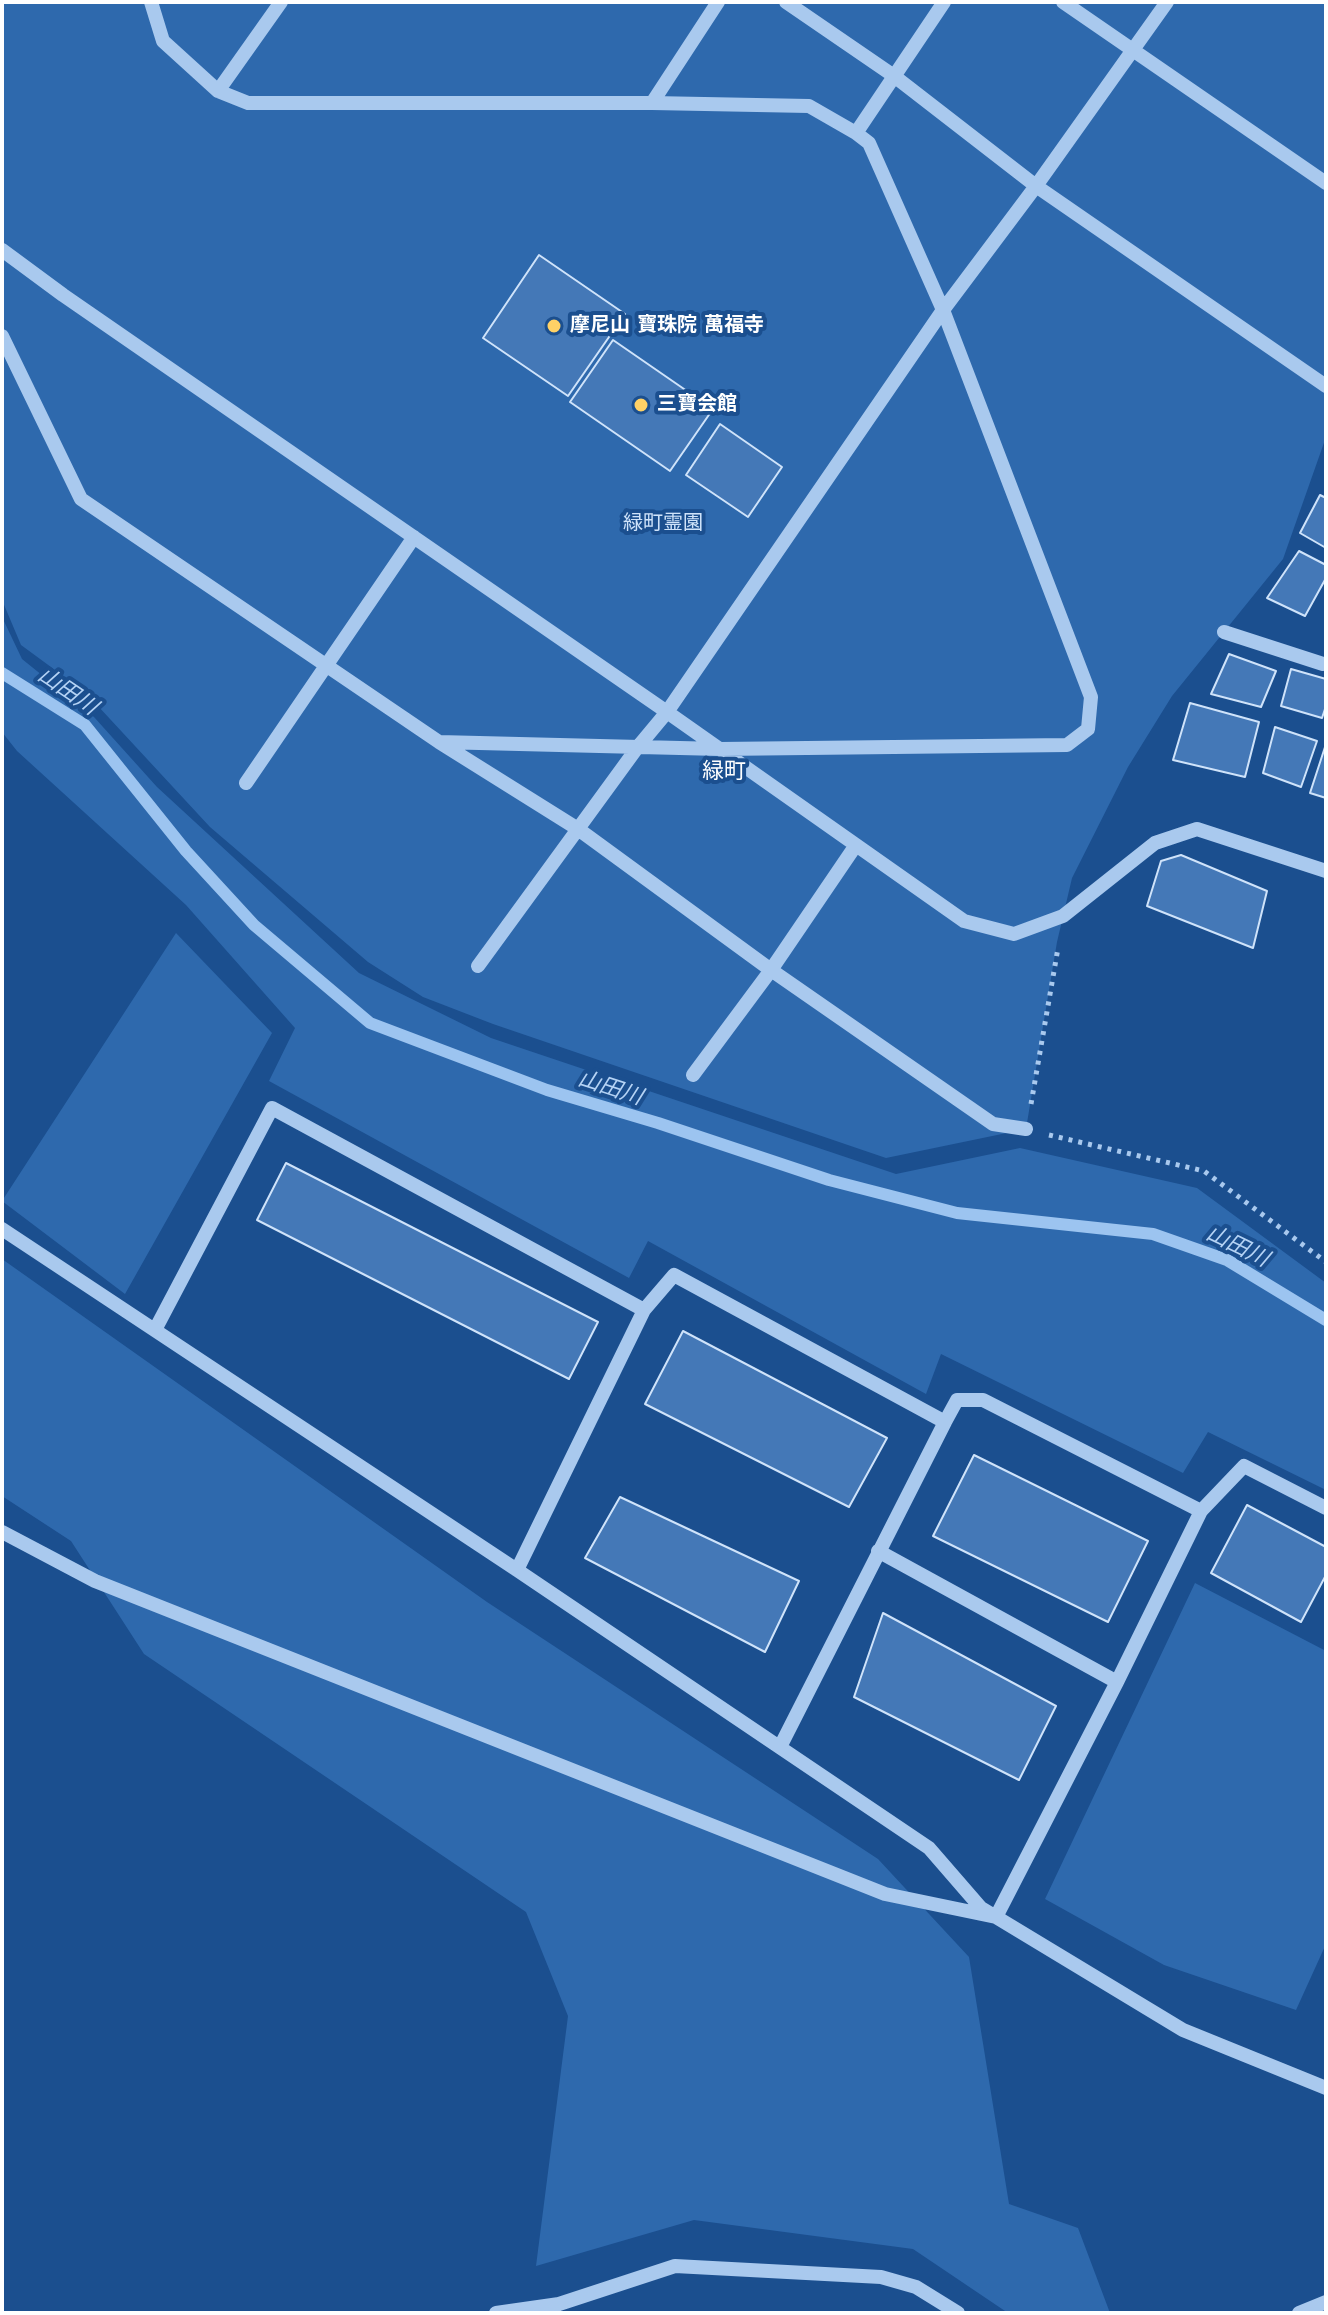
<!DOCTYPE html>
<meta charset="utf-8">
<style>
body{margin:0}
#map{position:relative;width:1328px;height:2315px;overflow:hidden;background:#1b4f8f;font-family:"DejaVu Sans",sans-serif}
canvas{display:block}
.frame{position:absolute;inset:0;border:4px solid #fff;pointer-events:none}
</style>
<div id="map">
<canvas width="1328" height="2315"></canvas>
<div class="frame"></div>
</div>
<script>
const g = document.querySelector('canvas').getContext('2d');
g.lineJoin = 'round';
function fillPath(path, color) { g.fillStyle = color; g.fill(path, 'evenodd'); }
function stroke(path, color, width, dash) { g.strokeStyle = color; g.lineWidth = width; g.lineCap = dash ? 'butt' : 'round'; g.setLineDash(dash || []); g.stroke(path); }
function write(font, color, halo, rows, align = 'center') {
  g.font = font + ' "DejaVu Sans","Noto Sans JP",sans-serif'; g.lineWidth = 8; g.setLineDash([]); g.textBaseline = 'middle'; g.strokeStyle = halo; g.fillStyle = color; for (const [text, x, y, turn = 0] of rows) {
    g.save(); g.translate(x, y); g.rotate((+turn || 0) * Math.PI / 180); g.textAlign = isNaN(turn) ? turn : align; if (halo) g.strokeText(text, 0, 0); g.fillText(text, 0, 0); g.restore();
  }
}
fillPath(new Path2D(`
 M2 2H1326V437L1283 559 1172 696 1128 767 1072 878 1057 942 1026 1129 886 1158 493 1024 423 997 368 962 210 827 85 692 21 645 2 600Z
 M2 617 22 659 94 717 157 787 359 973 491 1038 896 1174 1020 1148 1197 1188 1326 1283V1490L1208 1432 1183 1473 941 1354 926 1394 648 1241 629 1278 269 1081 295 1028 186 905 17 751 2 732Z
 M176 933 272 1033 125 1294 2 1201Z
 M2 1259 487 1602 878 1859 969 1957 1009 2204 1078 2228 1110 2313H1008L913 2249 694 2220 536 2266 568 2016 526 1912 144 1654 71 1541 2 1496Z
 M1195 1583 1326 1651V1944L1296 2010 1164 1965 1045 1899Z`), '#2e69ad');
stroke(new Path2D(`
 M2 673 85 725 186 851 254 925 370 1023 547 1090 658 1123 829 1180 957 1213 1153 1234 1227 1260 1326 1320`), '#9cc4f0', 12);
const building = new Path2D(`
 M539 255 625 314 568 396 483 338Z
 M613 340 713 409 670 471 570 402Z
 M720 424 782 467 748 517 686 475Z
 M1320 495 1326 498V548L1300 533Z
 M1299 551 1326 565V578L1305 616 1267 598Z
 M1229 654 1276 671 1261 707 1211 694Z
 M1291 669 1326 679V706L1322 718 1281 706Z
 M1190 703 1259 722 1245 777 1173 760Z
 M1275 727 1317 741 1301 787 1263 773Z
 M1326 744V798L1310 793Z
 M1181 855 1267 891 1253 948 1147 906 1161 861Z
 M286 1163 598 1322 569 1379 257 1220Z
 M683 1331 887 1438 849 1507 645 1404Z
 M974 1455 1148 1541 1108 1622 933 1536Z
 M620 1497 799 1581 765 1652 585 1558Z
 M1247 1505 1326 1547V1575L1301 1622 1211 1573Z
 M883 1613 1056 1706 1019 1780 854 1697Z`);
fillPath(building, '#4478b7');
stroke(building, '#cfe3fa', 2);
stroke(new Path2D(`
 M1031 1104 1058 948
 M1049 1135 1204 1171 1326 1262`), '#a9c9ee', 5, [4, 6]);
stroke(new Path2D(`
 M151 2 163 41 218 91 248 103H652L809 106 856 133 869 143 943 310 1091 697 1088 729 1067 745 720 749 439 742
 M786 2 894 76 1036 186 1326 386
 M1063 2 1326 183
 M218 91 281 2
 M652 103 718 2
 M856 133 944 2
 M2 250 63 295 667 712 964 921 1014 934 1063 916 1155 843 1197 829 1326 871
 M2 336 81 499 439 742 578 829 771 970 993 1124 1026 1129
 M1224 632 1323 664
 M246 783 414 537
 M478 966 637 748 667 712 943 310 1036 186 1167 2
 M693 1075 771 970 856 845
 M2 1229 517 1570 929 1848 981 1908 996 1917 1183 2030 1326 2088
 M156 1328 272 1108 644 1310
 M1201 1511 1244 1466 1326 1508
 M2 1532 95 1581 885 1894 996 1917 1117 1682 1201 1511 983 1400H957L945 1422
 M878 1551 1117 1682
 M517 1570 644 1310 674 1275 945 1422 780 1747
 M496 2313 559 2304 675 2266 881 2277 916 2287 958 2313
 M1299 2313 1326 2302`), '#a9c9ee', 14);
for (const [x, y, r, color] of [
 [554,326,8,"#ffd166"],
 [641,405,8,"#ffd166"]
]) { const dot = new Path2D(); dot.arc(x, y, r, 0, 2 * Math.PI); g.fillStyle = color; g.fill(dot); stroke(dot, '#1b4f8f', 3); }
write('bold 20px', '#fff', '#1b4f8f', [
 ["摩尼山 寶珠院 萬福寺",570,326],
 ["三寶会館",657,405]
], 'left');
write('20px', '#cfe3fa', '#1b4f8f', [
 ["緑町霊園",663,524]
]);
write('italic 22px', '#b5d3f5', '#1b4f8f', [
 ["山田川",67,692,34],
 ["山田川",610,1089,18],
 ["山田川",1237,1247,26]
]);
write('22px', '#fff', '#1b4f8f', [
 ["緑町",724,772]
]);
</script>
